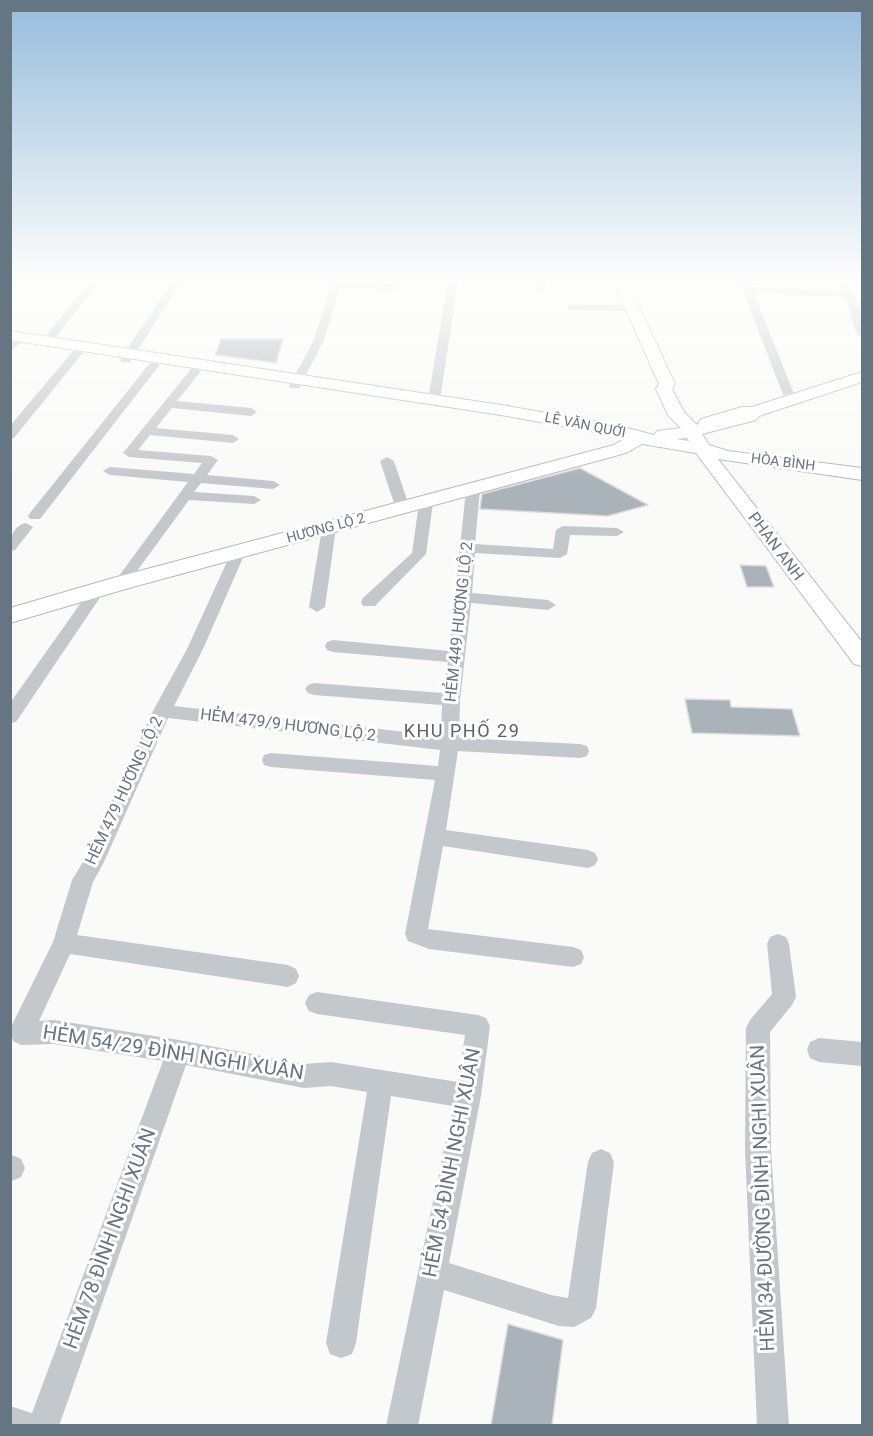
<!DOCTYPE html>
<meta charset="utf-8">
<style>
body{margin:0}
#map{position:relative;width:873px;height:1436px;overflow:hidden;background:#fafaf8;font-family:Roboto,sans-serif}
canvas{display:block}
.frame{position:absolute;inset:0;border:12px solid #657683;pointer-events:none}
</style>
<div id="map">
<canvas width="873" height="1436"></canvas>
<div class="frame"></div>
</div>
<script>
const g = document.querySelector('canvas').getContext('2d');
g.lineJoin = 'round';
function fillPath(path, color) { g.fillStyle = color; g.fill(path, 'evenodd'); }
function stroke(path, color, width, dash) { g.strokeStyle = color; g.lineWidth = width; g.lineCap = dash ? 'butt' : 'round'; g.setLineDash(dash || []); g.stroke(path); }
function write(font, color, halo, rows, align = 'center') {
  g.font = font + ' Roboto,sans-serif'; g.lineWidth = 6; g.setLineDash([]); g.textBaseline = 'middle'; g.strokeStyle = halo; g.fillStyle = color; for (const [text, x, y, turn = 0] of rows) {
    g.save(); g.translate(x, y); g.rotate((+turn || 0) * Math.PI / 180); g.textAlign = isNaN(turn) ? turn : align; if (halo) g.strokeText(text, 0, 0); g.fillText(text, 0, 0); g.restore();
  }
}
const building = new Path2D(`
 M221 339H283L276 363 215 355Z
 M580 468 648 505 608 516 480 509 482 494Z
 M740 565 766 566 774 587H747Z
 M685 699 730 700 731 707 792 709 800 736 692 733Z
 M508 1324 563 1340 552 1425H491Z`);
fillPath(building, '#aab3b9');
stroke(building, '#dcdcda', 1.5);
const secondary = new Path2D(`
 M613 281H627L675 384 672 389 684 412 697 425 701 419 742 407H752L862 372V382L759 416 756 420 702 434 709 445 728 451 862 468V480L718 459 862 642V666L854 664 696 453 642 444 626 453 129 588 10 623V608L113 578 614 445 624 439 612 435 501 415 10 340V331L501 405 616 425 654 435 657 431 681 428 668 415 656 389 659 384ZM687 438 689 441 676 439Z`);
stroke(secondary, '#b3babf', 2);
fillPath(new Path2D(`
 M22 281 10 291 11 281Z
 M91 281H101L51 343H43V339Z
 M172 281H182L130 362H122L120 360Z
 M332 281 393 284 398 287 393 290 340 288 324 340 299 388H291L289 386 314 340Z
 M448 281H458L440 400 434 404 428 400Z
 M536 281H546L545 292H539Z
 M739 281H749L751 287 843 291 838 281H848L862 312V336L858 335C851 323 851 310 845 297L754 293 796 399 790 403 786 402Z
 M571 305H632L637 308 632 311 567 310V306Z
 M16 340 21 343 10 351V342Z
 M77 350 83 353 81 355 14 438 10 439V426L73 351Z
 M154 362 160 365 158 367 40 519H30L28 516 30 513 150 363Z
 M195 368 201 371 177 401 251 408 257 412 251 416 172 408 156 428 233 435 239 439 233 443 150 435 138 450 211 456 218 460 207 475 273 481 280 485 273 489 201 483 194 492 254 496 261 500 254 504 189 500 126 586H116L113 583 116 580 188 482 110 475 103 471 110 467 194 474 202 463 129 457 123 453 191 369Z
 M387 457 394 461 410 509 408 512 403 513 396 509 380 461Z
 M473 486 480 490 475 544 553 549 556 530 563 526 617 528 624 532 617 536 570 535 567 554 560 558 475 553 472 593 548 600 556 605 548 610 471 603 460 700 459 738 580 744 587 746 589 751 587 756 580 758 458 751 446 830 588 850 595 853 598 859 595 865 588 868 443 846 428 929 573 947 581 950 584 957 581 964 573 967 429 949 408 941 405 934 435 780 271 767 264 765 262 760 264 755 271 753 438 766 440 750 168 718 104 862 93 882 77 935 288 965 296 969 299 976 296 983 288 987 70 954 39 1021 54 1020 179 1040 304 1064 331 1062 458 1082 465 1035 317 1014 309 1011 305 1003 309 995 317 992 478 1015 486 1018 490 1026 481 1096 449 1263 551 1295 568 1298 588 1162 592 1153 601 1149 610 1153 614 1162 596 1308 591 1318 574 1327 559 1326 444 1290 418 1426H386L453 1106 391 1096 356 1343 352 1354 341 1358 330 1354 326 1343 367 1092 331 1086 304 1088 186 1065 59 1426H10V1406L32 1413 163 1061 54 1044 21 1045 13 1041 10 1029 53 942 72 880 86 857 153 711 187 649 231 553 238 549 245 553 203 649 174 706 441 736 442 705 314 695 308 693 305 689 308 685 314 683 443 693 448 662 333 652 327 650 325 646 327 642 333 640 449 651 466 490Z
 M426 499 433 503 426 554 375 606H363L361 602 363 598 412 553 419 503Z
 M26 523 33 527 15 550 10 551C10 539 12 526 26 523Z
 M329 524 336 528 325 607 317 612 309 607 322 528Z
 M97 585 105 590 16 722 10 723V703L92 587Z
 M778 934 786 937 789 944 796 997 792 1005 770 1032 771 1150 789 1426H757L745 1150 746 1028 750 1020 772 994 767 944 770 937Z
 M819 1038 862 1042V1066L819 1062 810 1058 807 1050 810 1042Z
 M10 1154 21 1159 25 1168 21 1177 12 1181Z`), '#c3c8cc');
fillPath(secondary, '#fff');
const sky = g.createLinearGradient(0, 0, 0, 482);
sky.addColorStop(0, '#96bcdc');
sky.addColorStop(0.58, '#fdfdfc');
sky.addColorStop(1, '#fdfdfc00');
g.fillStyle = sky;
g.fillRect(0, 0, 873, 482);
write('14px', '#657683', '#fff', [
 ["LÊ VĂN QUỚI",585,426,11],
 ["HÒA BÌNH",783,463,7],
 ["HƯƠNG LỘ 2",326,529,-15]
]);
write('16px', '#657683', '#fff', [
 ["PHAN ANH",775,547,53],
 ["HẺM 449 HƯƠNG LỘ 2",460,622,-84],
 ["HẺM 479/9 HƯƠNG LỘ 2",288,726,7],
 ["HẺM 479 HƯƠNG LỘ 2",125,791,-65]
]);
g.letterSpacing = '1.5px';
write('18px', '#57646e', '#fff', [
 ["KHU PHỐ 29",462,732]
]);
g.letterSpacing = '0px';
write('20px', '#657683', '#fff', [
 ["HẺM 54/29 ĐÌNH NGHI XUÂN",173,1054,9],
 ["HẺM 54 ĐÌNH NGHI XUÂN",453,1163,-79],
 ["HẺM 34 ĐƯỜNG ĐÌNH NGHI XUÂN",764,1198,-92],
 ["HẺM 78 ĐÌNH NGHI XUÂN",111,1239,-70]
]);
</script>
